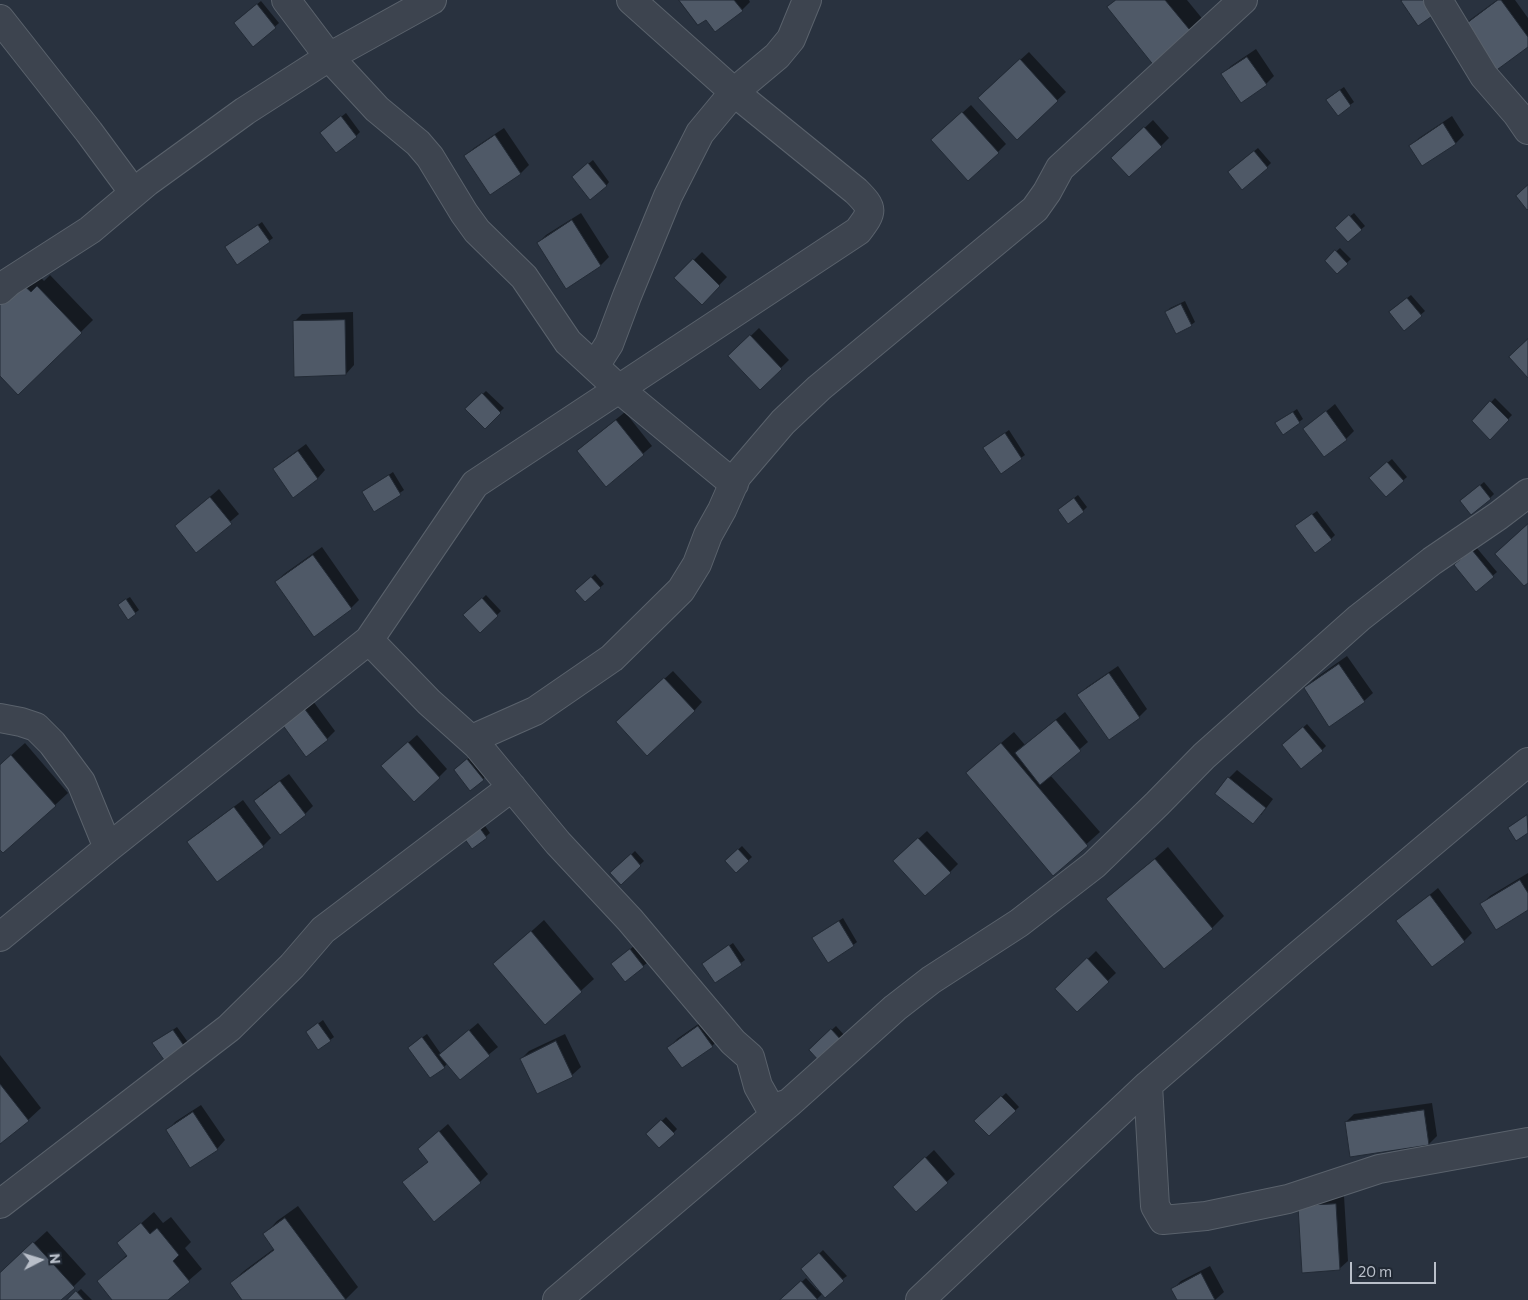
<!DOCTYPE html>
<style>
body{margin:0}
#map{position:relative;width:1528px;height:1300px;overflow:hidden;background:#29323f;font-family:Commissioner,sans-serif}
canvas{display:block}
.north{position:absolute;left:15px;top:1235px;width:50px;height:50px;-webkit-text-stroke:4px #212934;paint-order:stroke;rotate:85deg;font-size:14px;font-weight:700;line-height:20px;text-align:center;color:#b9bfc9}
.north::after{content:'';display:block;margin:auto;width:18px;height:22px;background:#b9bfc9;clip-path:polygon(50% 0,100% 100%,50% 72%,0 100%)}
.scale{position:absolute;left:1350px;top:1262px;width:86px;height:22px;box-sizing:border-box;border:2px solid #b9bfc9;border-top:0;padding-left:6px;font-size:15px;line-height:18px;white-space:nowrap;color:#b9bfc9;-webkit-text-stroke:4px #212934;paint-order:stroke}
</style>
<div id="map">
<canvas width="1528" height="1300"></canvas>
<div class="north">N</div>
<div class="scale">20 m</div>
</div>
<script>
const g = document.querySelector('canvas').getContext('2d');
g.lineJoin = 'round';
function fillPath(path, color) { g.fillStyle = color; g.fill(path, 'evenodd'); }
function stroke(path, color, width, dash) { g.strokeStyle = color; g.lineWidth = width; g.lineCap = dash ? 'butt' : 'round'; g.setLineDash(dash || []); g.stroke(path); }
fillPath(new Path2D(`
 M680 0H749L750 2 742 10Z
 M1116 0H1187L1205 22 1193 34 1108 7Z
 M1497 0H1515L1528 18V46L1463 27 1471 19Z
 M261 1 279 23 253 46 239 19Z
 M1256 49 1274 76 1266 84 1223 74 1231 66Z
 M1029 52 1066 92 1017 138 988 89Z
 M1344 87 1354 102 1338 114 1331 96Z
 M971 105 1006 144 998 152 941 132Z
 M346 113 360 132 356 136 326 129Z
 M1452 116 1464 135 1456 143 1423 164 1411 146 1419 138Z
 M1153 120 1169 138 1161 146 1121 150Z
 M504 128 529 165 521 173 490 194 465 156 474 148Z
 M1258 148 1271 163 1267 167 1233 168Z
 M593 160 609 182 606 186 577 173Z
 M581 213 609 257 601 265 566 287 538 243 546 235Z
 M1354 213 1365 226 1348 241 1341 224Z
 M262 222 273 238 269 241 226 247Z
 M1340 248 1351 259 1337 272 1326 261Z
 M702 252 727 277 702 303 676 278Z
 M34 270 44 281 50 275 93 320 18 394 0 375V303Z
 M1411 295 1425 311 1404 329 1394 308Z
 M1185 301 1195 322 1191 325 1167 312 1170 308Z
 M353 312 354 365 346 374 294 322 302 314Z
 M759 328 789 360 760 388 730 356Z
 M486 391 504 408 485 427 467 409Z
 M1495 398 1512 415 1490 438 1473 421Z
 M1335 404 1354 431 1346 439 1305 429Z
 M1297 409 1303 419 1284 433 1281 420Z
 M625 412 652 446 606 485 587 443Z
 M1009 430 1025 455 1001 472 988 445Z
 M306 444 325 470 317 479 274 470 283 461Z
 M1392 459 1407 477 1386 496 1374 474Z
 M393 472 404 490 375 510 364 492Z
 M1484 482 1494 494 1490 498H1465Z
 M219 489 239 514 196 551 176 526Z
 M1078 495 1087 507 1083 511 1059 510Z
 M1317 511 1335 535 1331 539 1300 523Z
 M322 547 359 600 351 608 276 582 284 574Z
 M1476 547 1497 572 1476 590 1459 561Z
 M595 574 604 584 585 601 577 591Z
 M486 595 501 611 480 632 465 615Z
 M130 597 139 610 135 613 123 601Z
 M1347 656 1373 693 1364 701 1305 689 1313 680Z
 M1118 666 1147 709 1139 717 1079 695 1087 687Z
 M673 671 702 702 694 711 626 714Z
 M313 701 335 731 327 739 283 725Z
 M1065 712 1088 742 1050 775 1100 832 1053 874 980 761 1014 732 1025 745Z
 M1307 724 1326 746 1322 750 1287 742Z
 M417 735 447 769 439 777 391 758Z
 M25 743 68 793 55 805 0 848V765Z
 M471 756 487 775 483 779 459 766Z
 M1237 770 1273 799 1261 815 1229 778Z
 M289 774 313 806 305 814 255 801 264 792Z
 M243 800 271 838 263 846 197 834Z
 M479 817 490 833 472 848Z
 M927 831 958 864 950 872 903 853Z
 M742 846 752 857 736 872 726 861Z
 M1168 847 1224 916 1212 928 1108 899Z
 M635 851 644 861 621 883 612 873Z
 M1528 873V908L1482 904 1490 896Z
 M1438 888 1472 933 1464 941 1398 921Z
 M843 918 857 942 853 945 814 938Z
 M544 920 594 979 545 1023 495 964Z
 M733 943 745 960 715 981 703 964Z
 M634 946 647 963 643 966 616 961Z
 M1096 951 1116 973 1077 1010 1057 989Z
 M707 1018 720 1038 712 1046 669 1048 677 1039Z
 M323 1020 334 1037 330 1040 307 1032Z
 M478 1023 498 1047 460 1078 448 1063 444 1067 413 1044 427 1034 441 1054Z
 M836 1026 845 1036 820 1060 810 1050Z
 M177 1027 190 1045 186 1049 158 1040Z
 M565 1034 581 1067 572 1075 537 1092 521 1059 529 1051Z
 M0 1055 41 1108 28 1120 0 1142Z
 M1006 1093 1019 1107 989 1135 976 1121Z
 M1432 1103 1437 1136 1429 1144 1346 1122 1354 1114Z
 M201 1105 225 1140 217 1149 167 1131 175 1122Z
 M666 1117 677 1129 660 1147 648 1134Z
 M448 1124 488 1174 480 1182 412 1174 429 1161 419 1149Z
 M934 1150 955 1174 917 1210 903 1179Z
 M1344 1196 1348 1261 1339 1269 1308 1198Z
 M298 1206 358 1287 345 1300H244L231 1283 244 1271 275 1248 265 1234 277 1221Z
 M154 1212 163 1223 171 1217 191 1242 185 1248 202 1269 166 1300H114L98 1281 128 1254 119 1243Z
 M47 1231 86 1274 60 1300H0V1274Z
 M823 1250 847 1276 823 1293 816 1300H782L806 1278 817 1290 819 1289 802 1270Z
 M1210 1266 1224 1292 1215 1300H1179L1173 1289 1181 1281Z
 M81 1289 92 1300H68Z`), '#0007');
const building = new Path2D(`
 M679 0H734L743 11 715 32 706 20 698 25Z
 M1116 0H1165L1194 35 1155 67 1107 7Z
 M1403 0H1430L1438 12 1418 26 1401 1Z
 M1498 0H1501L1528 37V47L1494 72 1462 27Z
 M257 4 276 28 253 47 234 23Z
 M1247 57 1267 85 1241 103 1221 74Z
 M1020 59 1058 101 1017 140 978 98Z
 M1340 90 1351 106 1338 116 1326 100Z
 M962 112 999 153 968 181 931 140Z
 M341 116 357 137 336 153 320 133Z
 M1443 123 1456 144 1422 166 1409 146Z
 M1144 127 1162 147 1129 177 1111 158Z
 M495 135 521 174 490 195 464 156Z
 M1254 151 1268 168 1242 190 1228 172Z
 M588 163 607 186 590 200 572 177Z
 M1528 185V209L1527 210 1516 196Z
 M1349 215 1362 230 1348 242 1335 228Z
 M572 220 601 266 566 289 537 243Z
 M258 225 270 242 237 265 225 247Z
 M1335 250 1348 264 1337 274 1325 261Z
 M693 259 720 286 702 305 674 278Z
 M20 282 31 292 37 286 82 333 18 395 0 376V302Z
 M1407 298 1422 316 1404 331 1389 312Z
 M1181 304 1192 326 1176 334 1165 312Z
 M345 320 346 375 294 377 293 321Z
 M750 335 782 369 760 390 728 356Z
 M1528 339V378L1509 357Z
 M482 393 501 413 485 429 465 409Z
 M1490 401 1509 420 1490 440 1472 421Z
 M1326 411 1347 440 1324 457 1303 429Z
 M1293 412 1300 423 1283 435 1275 423Z
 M616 420 644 455 606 487 577 451Z
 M1005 433 1022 459 1001 474 983 448Z
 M298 451 318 479 293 498 273 469Z
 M1387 462 1404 481 1386 497 1369 478Z
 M389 475 401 495 374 512 362 492Z
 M1480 485 1491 499 1471 515 1460 501Z
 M210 497 232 524 196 553 175 526Z
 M1074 498 1084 512 1068 524 1058 510Z
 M1312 514 1332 540 1315 553 1295 526Z
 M1528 524V583L1524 586 1495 554Z
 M1472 550 1494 577 1476 592 1454 565Z
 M313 555 352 609 314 637 275 582Z
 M591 577 601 588 585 602 575 591Z
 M482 598 498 616 480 633 463 615Z
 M126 599 136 614 128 620 118 605Z
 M1339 664 1365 702 1329 727 1304 688Z
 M1109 673 1140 718 1109 740 1077 695Z
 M664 678 695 711 647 756 616 722Z
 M304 708 328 740 306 757 282 724Z
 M1056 720 1081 751 1040 785 1015 753Z
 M1303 727 1323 751 1301 769 1282 745Z
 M408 742 440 778 414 802 381 766Z
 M1001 743 1088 846 1053 876 966 773Z
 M11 755 56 806 3 853 0 850V765Z
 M467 759 484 780 470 791 454 770Z
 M1228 777 1266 808 1253 824 1215 794Z
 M280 781 306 815 280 835 254 801Z
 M234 807 264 847 217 882 187 842Z
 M1527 815 1528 833 1516 841 1508 828Z
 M474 820 487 838 472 849 459 831Z
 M918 838 951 873 925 896 893 861Z
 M738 849 749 861 736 873 725 861Z
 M631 854 641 866 621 885 610 873Z
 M1155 859 1213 929 1164 969 1106 899Z
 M1520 880 1528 893V910L1496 930 1480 904Z
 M1430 895 1465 942 1432 967 1396 921Z
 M839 921 854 946 828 963 812 938Z
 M531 931 582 992 545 1025 493 964Z
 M729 945 742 965 715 983 702 964Z
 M630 949 644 967 625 982 611 964Z
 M1087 958 1109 982 1077 1012 1055 989Z
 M318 1023 331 1041 318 1050 306 1032Z
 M698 1026 713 1047 682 1068 667 1048Z
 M831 1029 842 1041 820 1062 809 1050Z
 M173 1030 187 1050 167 1064 152 1043Z
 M469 1030 490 1056 460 1080 439 1055Z
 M422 1037 445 1068 430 1078 408 1048Z
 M556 1041 573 1077 537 1094 520 1059Z
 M0 1084 29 1121 0 1144Z
 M1001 1096 1016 1111 989 1136 974 1121Z
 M1424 1110 1429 1145 1350 1157 1345 1122Z
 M193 1112 218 1150 190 1168 166 1130Z
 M661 1120 675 1134 659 1148 646 1134Z
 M439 1131 481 1183 434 1222 402 1182 428 1162 418 1149Z
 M925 1157 948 1183 916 1212 893 1187Z
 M1336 1204 1340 1270 1302 1273 1298 1206Z
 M285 1218 346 1300H242L230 1283 274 1250 263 1234Z
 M141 1223 150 1234 157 1228 179 1255 173 1261 190 1282 168 1300H112L97 1281 127 1256 117 1243Z
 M33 1242 75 1288 61 1300H0V1273Z
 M819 1253 844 1281 825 1298 801 1269Z
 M1201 1273 1215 1300H1177L1171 1289Z
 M801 1281 818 1300H780Z
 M76 1291 84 1300H67Z`);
fillPath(building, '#4f5967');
stroke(building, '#232b36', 1);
const minor = new Path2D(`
 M286 0 329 57 377 109 418 143 430 157 464 213 477 231 524 277 568 342 619 389 734 484
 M1438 0 1484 76 1517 114 1528 130
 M0 19 89 132 134 193
 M0 290 9 282 90 230 147 182 245 111 329 57 432 0
 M595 366 609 344 627 296 668 196 700 133 734 92 777 56 791 39 807 0
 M369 640 429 702 477 745 481 735 535 711 612 658 681 590 697 564 708 535 722 510 737 476 783 422 819 388 1035 209 1047 192 1060 168 1243 0
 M0 718 21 722 36 727 52 743 81 782 108 848
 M477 745 558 843 630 920 733 1042 750 1057 758 1086 771 1109 789 1103
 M0 937 108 848 369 640 475 484 858 231C873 211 874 209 856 191L734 92 631 0
 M1148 1085 1155 1206 1163 1220 1206 1216 1288 1199 1379 1169 1528 1142
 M0 1204 229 1028 292 966 323 930 512 787
 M557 1300 789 1103 895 1008 931 980 1019 923 1094 865 1157 804 1204 756 1359 618 1432 561 1498 516 1528 493
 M920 1300 1148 1085 1295 958 1528 762`);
stroke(minor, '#5a626c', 30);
stroke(minor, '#3d444f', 28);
</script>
